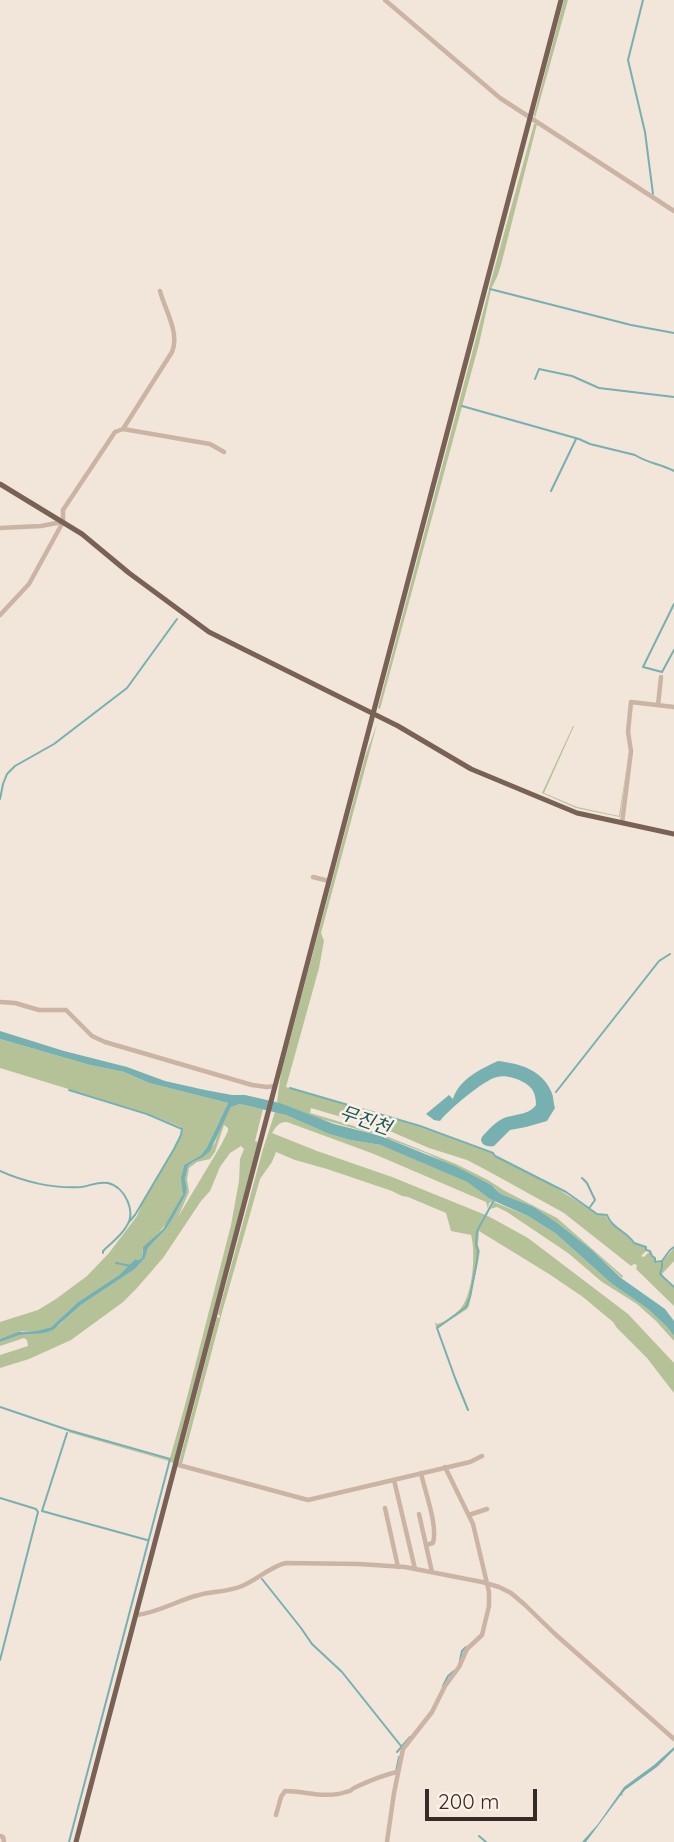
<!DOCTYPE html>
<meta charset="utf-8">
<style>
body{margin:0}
#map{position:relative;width:674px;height:1842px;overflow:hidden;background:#f2e5d9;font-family:Quicksand,sans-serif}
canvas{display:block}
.scale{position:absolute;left:425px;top:1789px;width:112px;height:32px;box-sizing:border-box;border:4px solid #362b26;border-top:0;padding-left:9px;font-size:21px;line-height:24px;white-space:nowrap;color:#362b26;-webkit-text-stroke:5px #faf0e5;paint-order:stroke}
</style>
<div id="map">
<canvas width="674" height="1842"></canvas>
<div class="scale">200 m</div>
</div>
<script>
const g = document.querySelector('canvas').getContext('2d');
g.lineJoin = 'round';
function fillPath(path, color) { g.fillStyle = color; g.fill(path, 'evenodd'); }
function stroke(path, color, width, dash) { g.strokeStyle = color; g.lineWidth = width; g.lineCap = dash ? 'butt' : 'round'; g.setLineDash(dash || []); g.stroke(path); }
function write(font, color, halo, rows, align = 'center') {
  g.font = font + ' Quicksand,"Noto Sans KR",sans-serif'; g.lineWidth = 5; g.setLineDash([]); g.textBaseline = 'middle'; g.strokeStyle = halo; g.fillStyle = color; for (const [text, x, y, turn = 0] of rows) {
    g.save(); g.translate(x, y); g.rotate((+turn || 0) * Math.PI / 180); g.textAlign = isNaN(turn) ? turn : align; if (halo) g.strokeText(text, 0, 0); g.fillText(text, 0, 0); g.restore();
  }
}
fillPath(new Path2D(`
 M564 0H568L535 118 534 115Z
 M534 124H537L501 265 497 277 491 289 489 288Z
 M489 289 491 290 479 344 380 709 378 708 379 704Z
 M377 724 321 933 324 941 319 968 286 1087 420 1127 493 1154 494 1156 550 1184 597 1214 606 1216C611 1228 627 1232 633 1243L646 1247V1251L641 1256 644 1257 650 1251 652 1256 655 1258V1263L662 1262 674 1248V1261L662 1274 667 1282 674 1287V1306L636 1269 637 1265 634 1264 631 1266 564 1213 488 1171 467 1160 429 1148 392 1132 311 1108 310 1113 381 1134 456 1164 488 1180 505 1191 557 1218 623 1276 622 1278 592 1250 556 1222 534 1207 501 1194 495 1188 428 1154 381 1136 314 1117 277 1102 281 1073 365 757Z
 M573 726H574L544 793 577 807 619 816 629 752 620 817 576 808 542 793Z
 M0 1039 90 1065 124 1072 149 1083 228 1103 207 1147 201 1155 184 1165C180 1177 185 1183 183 1193 178 1214 157 1235 142 1250V1258L138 1260 135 1259 119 1275 78 1302 51 1327 36 1331H22L0 1339V1322L38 1310 56 1299 87 1276 109 1253 137 1216 142 1204 176 1146 183 1130 181 1127 147 1113 0 1068Z
 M234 1104H239L263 1109 255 1141 258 1142 174 1463 170 1462V1458L185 1405 231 1225 239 1181 240 1159 244 1149 241 1146 230 1153 220 1167 210 1191 201 1201 163 1258 137 1288 123 1302 71 1340 29 1359 0 1368V1355L28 1346 27 1340 24 1338 0 1346V1342L20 1335 31 1334 58 1326 81 1305 135 1269 145 1258 148 1248 166 1229 172 1220 185 1196 187 1189 185 1179 188 1166 193 1162 202 1158 215 1143 219 1130 231 1107ZM224 1125 228 1128V1131L221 1145 178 1217 189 1192 187 1179 189 1168 197 1162 210 1159 215 1152Z
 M275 1112 286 1115 329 1134 350 1140 381 1145 394 1150 467 1182 493 1201 489 1203 488 1209 486 1202 374 1154 287 1122C278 1122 277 1126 272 1133L317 1151 392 1177 488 1216 528 1238 628 1314 674 1363V1393L647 1358 617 1328 613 1322 583 1297 549 1274 479 1231 478 1245 480 1251 469 1306 467 1309 438 1328V1327L436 1328 435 1322 437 1324C445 1322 456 1315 461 1308 473 1294 476 1252 471 1235L451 1231 446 1213 408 1197 402 1196 392 1191 327 1169 295 1160 276 1152 272 1162 260 1179 223 1309 182 1464 179 1463 217 1317 220 1318V1316L218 1314 263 1149Z
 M494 1202 528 1216 555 1233 612 1284 648 1309 667 1327 674 1336V1341L656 1321 637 1304 602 1282 568 1253 507 1212 497 1207 490 1209Z
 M69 1431 169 1460V1461L68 1432Z`), '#b5c298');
fillPath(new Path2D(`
 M0 1031 64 1051 127 1067 165 1081 205 1090 232 1095H245L280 1103 334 1124 381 1136 457 1167 491 1185 501 1194 534 1207 556 1222 592 1250 621 1278 665 1309 674 1321V1336L667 1327 648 1309 612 1284 555 1233 528 1216 490 1199 467 1182 381 1145 350 1140 329 1134 286 1115 249 1106 239 1104 231 1107 210 1151 202 1158 193 1162 188 1166 185 1179 187 1189 185 1196 172 1220 166 1229 148 1248 145 1258 135 1269 81 1305 53 1330 44 1333 20 1335 0 1342V1339L18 1332 36 1331 51 1327 78 1302 119 1275 135 1259 138 1260 142 1258 143 1247 163 1229 183 1194 181 1178 184 1165 201 1155 207 1147 228 1103 149 1083 124 1072 90 1065 0 1039Z
 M498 1061C520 1064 541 1069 551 1091 554 1097 553 1102 555 1108L547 1121 526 1127 510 1130 494 1146C489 1147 482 1146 481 1140L482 1137C488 1130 495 1122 504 1118 515 1114 529 1115 536 1105 536 1094 533 1087 523 1082 516 1078 505 1075 497 1077 485 1079 447 1111 440 1121L434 1120 426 1114 449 1095 453 1099C459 1079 481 1069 498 1061Z
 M674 1747V1750L657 1767 625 1790 622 1794 623 1796 621 1795 586 1842H582L598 1824 624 1787 654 1765Z`), '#76b0b1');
stroke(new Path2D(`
 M643 0 628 60 645 132 653 194
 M490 289 631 325 674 333
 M535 379 539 369 572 376 599 388 674 397
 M462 406 579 439 590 444 635 455C647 463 661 464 674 471
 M551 491 576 439
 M674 604 643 667 662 672 674 650
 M0 799 3 784 7 774 15 766 54 744 127 688 177 619
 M290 1088 420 1126 493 1153 495 1156 566 1192 597 1214 607 1215C611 1228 628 1232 634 1243L646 1247V1250L650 1251 652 1256 655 1258V1262L662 1261 670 1250 674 1247
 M69 1090 147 1114 182 1129 181 1135 174 1149 135 1215 129 1222
 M556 1092 659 961 670 954
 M0 1171C24 1182 54 1189 81 1187 90 1186 98 1181 108 1183 125 1187 137 1212 126 1227 121 1236 111 1243 103 1251V1253
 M582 1178 587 1183 595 1200 590 1207
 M662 1261V1267L660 1274 674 1287
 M116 1263 131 1266
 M0 1407 68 1430 170 1459 169 1462
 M468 1410 455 1378 437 1328 466 1307 470 1297 477 1261 478 1251 476 1245 477 1231 494 1200
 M67 1433 42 1511 147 1540
 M0 1498 36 1509 38 1512 0 1660
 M262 1579 301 1628 312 1644 342 1672 401 1746
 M460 1660 462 1651 466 1647
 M443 1686 448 1676 454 1671
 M397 1752 410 1737
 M396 1772 399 1757
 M479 1836 486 1842
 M69 1842 169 1463`), '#76b0b1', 2);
stroke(new Path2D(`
 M385 0 500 98 674 211
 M123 429 172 352C180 333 165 310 160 291
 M0 528 41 526 62 522
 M0 615 29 584 63 522V510L115 432 123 429 210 444 224 452
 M658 705 661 677
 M622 823 631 751 628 732 631 702 674 707
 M313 877 329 881
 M0 1002 15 1003 39 1010H66L92 1036 105 1042 252 1085 267 1087 275 1086
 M175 1464 308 1500 470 1462 482 1456
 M421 1473C425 1492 438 1525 433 1543L426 1545
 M394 1480 415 1569
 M385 1508 398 1567
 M419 1514 432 1572
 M469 1515 487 1509
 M136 1615C158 1613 178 1600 199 1595 214 1591 228 1592 242 1586 257 1580 271 1566 286 1563L359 1564 405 1567 482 1582 499 1587 511 1593 524 1604 555 1634 674 1739
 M276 1815 281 1797 285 1791C305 1791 326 1799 346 1792 356 1789 346 1792 356 1787 369 1781 383 1775 397 1772
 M0 1836 3 1837 4 1842
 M387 1842 394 1793 403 1749 432 1712 445 1686 459 1667 467 1649 482 1635 489 1606V1592L473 1524 445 1467`), '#cbb4a4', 4.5);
stroke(new Path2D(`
 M0 484 82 534 129 573 209 632 398 726 471 769 577 813 674 834
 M76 1842 561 0`), '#796156', 5);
write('italic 19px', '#1a5759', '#faf0e5', [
 ["무진천",365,1121,19]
]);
</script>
